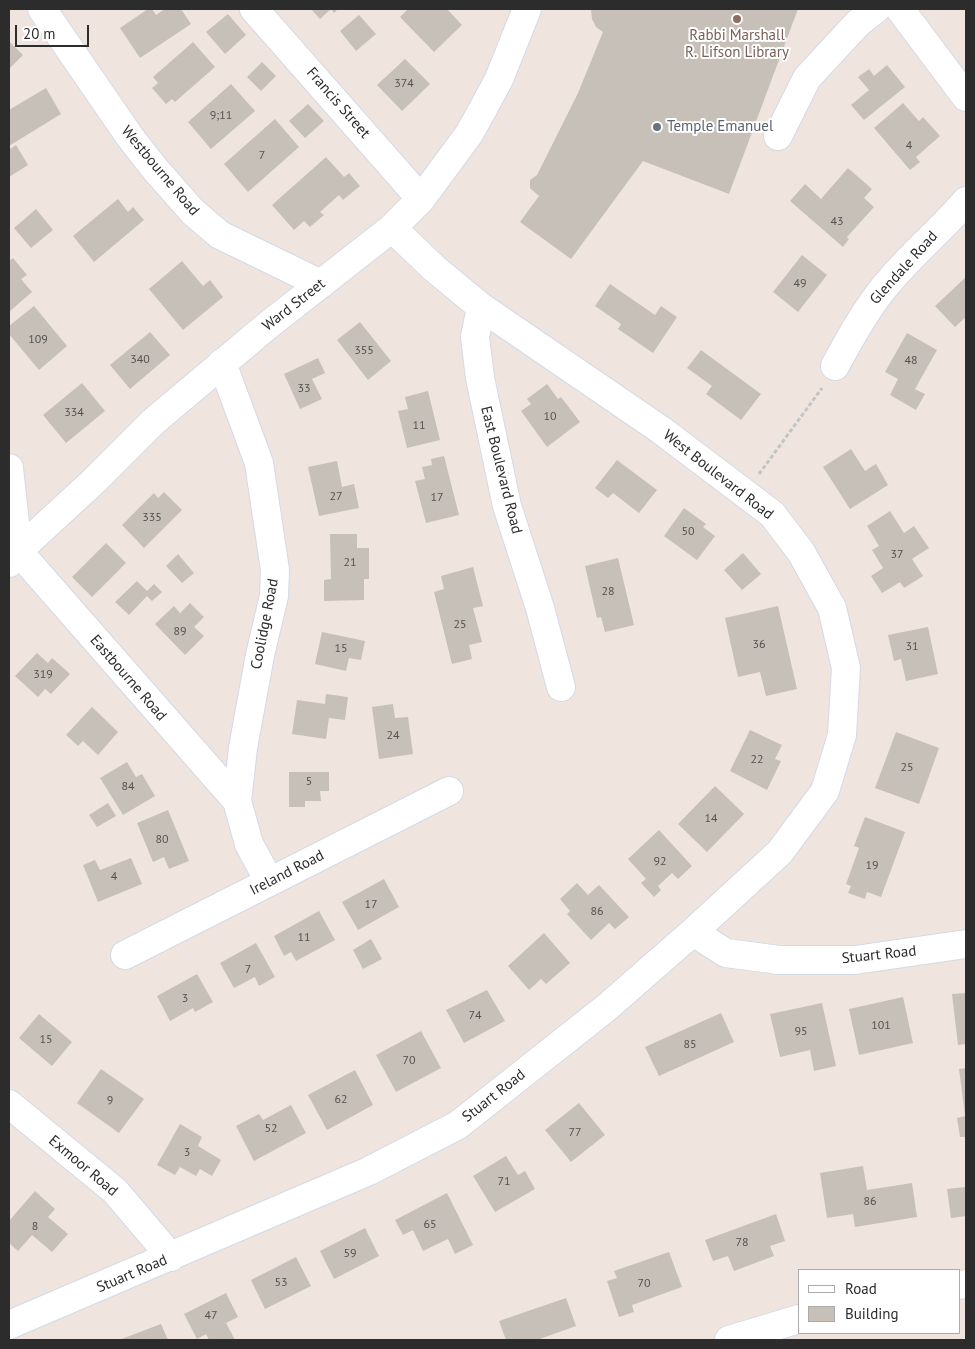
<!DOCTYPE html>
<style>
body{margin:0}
#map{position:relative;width:975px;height:1349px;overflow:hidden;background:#efe4de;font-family:"PT Sans",sans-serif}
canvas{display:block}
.frame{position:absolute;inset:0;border:10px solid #2c2c2c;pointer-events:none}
.legend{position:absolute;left:798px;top:1269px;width:162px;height:65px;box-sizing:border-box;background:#fff;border:1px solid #ababab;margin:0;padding:6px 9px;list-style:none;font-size:15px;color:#2c2c2c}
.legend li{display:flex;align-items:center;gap:10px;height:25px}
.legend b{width:25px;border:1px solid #ababab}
.scale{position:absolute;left:15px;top:25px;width:74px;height:22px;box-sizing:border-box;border:2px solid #2c2c2c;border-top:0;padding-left:6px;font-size:15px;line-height:18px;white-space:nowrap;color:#2c2c2c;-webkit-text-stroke:4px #fff;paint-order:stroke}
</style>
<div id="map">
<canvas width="975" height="1349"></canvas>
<div class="frame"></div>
<ul class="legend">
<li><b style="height:6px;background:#fff"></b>Road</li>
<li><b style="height:14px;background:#c7c0b9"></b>Building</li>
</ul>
<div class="scale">20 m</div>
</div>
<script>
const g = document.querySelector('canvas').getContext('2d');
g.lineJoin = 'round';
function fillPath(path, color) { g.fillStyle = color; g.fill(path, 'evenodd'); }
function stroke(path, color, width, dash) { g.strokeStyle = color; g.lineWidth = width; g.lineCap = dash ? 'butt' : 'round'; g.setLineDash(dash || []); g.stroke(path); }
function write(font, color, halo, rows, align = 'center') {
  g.font = font + ' "PT Sans",sans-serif'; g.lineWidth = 4; g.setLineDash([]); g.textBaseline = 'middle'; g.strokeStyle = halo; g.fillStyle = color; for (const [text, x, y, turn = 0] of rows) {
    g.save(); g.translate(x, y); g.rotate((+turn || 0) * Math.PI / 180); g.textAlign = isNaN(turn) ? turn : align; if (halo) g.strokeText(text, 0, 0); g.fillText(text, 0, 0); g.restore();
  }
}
fillPath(new Path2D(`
 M148 9H152L156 15 165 9H181L191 24 140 58 120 28Z
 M311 9H338L334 13 331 9 320 19Z
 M408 9H447L462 25 434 52 400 17Z
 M591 9H798L729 194 643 161 571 259 520 222 539 196 530 188V180L537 175 578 93 603 32 596 27 592 19Z
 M228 14 246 35 225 54 206 32Z
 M359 15 376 34 356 51 340 31Z
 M9 41 23 55 9 69Z
 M193 42 215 67 175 102 172 99 166 104 152 88 158 83 153 77Z
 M405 59 430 84 402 111 377 85Z
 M262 62 276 76 261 91 247 77Z
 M887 65 905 87 864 120 851 105 869 90 858 77 869 69 874 76Z
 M231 84 255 111 211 149 188 122Z
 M46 88 61 114 9 146V110Z
 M903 103 919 121 923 117 940 136 916 157 920 162 910 170 874 128Z
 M308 104 324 121 305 138 289 121Z
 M275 119 299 147 248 192 224 164Z
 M16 145 28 165 9 177V150Z
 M326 157 344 177 349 173 360 186 343 200 339 195 320 212 324 215 310 227 304 221 294 230 272 205Z
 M848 168 872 189 864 198 874 207 847 237 849 239 843 247 790 201 805 184 821 199Z
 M118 199 128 212 133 207 144 220 94 262 73 236Z
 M36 209 53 230 31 248 14 228Z
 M802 255 827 275 798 312 773 292Z
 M13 258 27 275 21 279 32 292 10 311 9 261Z
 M182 261 203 286 210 280 223 297 183 330 149 289Z
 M966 277V317L955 327 935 306Z
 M610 284 655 315 661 306 677 317 653 353 618 329 621 324 595 306Z
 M34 306 67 346 39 370 9 334V326Z
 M360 322 391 361 368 380 337 340Z
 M150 332 170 355 130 389 110 365Z
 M907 333 937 350 915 389 925 394 916 410 890 395 898 379 885 372Z
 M701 350 761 394 741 420 706 394 712 386 687 368Z
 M318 358 325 373 312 379 322 399 300 409 284 374Z
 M82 383 105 411 66 443 43 415Z
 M547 384 558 399 561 397 580 422 547 447 521 411 531 404 527 399Z
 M428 391 440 440 407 448 398 411 408 409 405 397Z
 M851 449 865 471 876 464 888 485 850 509 823 467Z
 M444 456 459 515 426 523 415 481 425 479 422 467 432 465 431 459Z
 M617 460 657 490 639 513 613 493 608 498 595 488Z
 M337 461 342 487 354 484 359 508 319 516 308 467Z
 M164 492 182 510 144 548 122 525 154 493 158 498Z
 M684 508 706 524 703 527 715 536 697 560 664 536Z
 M890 511 904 533 914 526 929 548 912 559 923 576 904 588 900 582 882 593 871 576 883 568 872 550 879 546 867 526Z
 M330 534H357V548H369V579H364V600L324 601V580L331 579Z
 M106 543 126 563 92 597 72 577Z
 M743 553 761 574 742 590 724 570Z
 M178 554 194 573 182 583 166 566Z
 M618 558 634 625 605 632 601 617 597 618 585 566Z
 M473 567 483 606 473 608 482 642 469 645 472 659 452 664 434 592 444 589 441 576Z
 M137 581 147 591 154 584 162 592 152 601 147 596 129 615 115 602Z
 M190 603 204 617 194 627 204 636 185 655 155 624 174 606 180 613Z
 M778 606 797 689 766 696 760 672 738 677 725 618Z
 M928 627 938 674 906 681 901 659 894 661 888 635Z
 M322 632 365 641 361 660 349 658 346 671 315 664Z
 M37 653 48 663 52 658 70 674 51 694 45 689 38 697 15 676Z
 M326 694 348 697 345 720 329 718 326 739 292 734 297 700 325 704Z
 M393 704 395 718 408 717 413 754 379 759 372 707Z
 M92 707 118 732 98 755 83 741 78 746 66 735Z
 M750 730 782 745 775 759 781 761 767 790 730 771Z
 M896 732 939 748 919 804 875 788Z
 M127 762 136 777 142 774 155 796 123 815 100 778Z
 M289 772H329V791H320L321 801H305V807H289Z
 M715 786 744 814 707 852 678 824Z
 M108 803 116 816 97 827 89 815Z
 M168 810 189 861 169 869 164 857 153 862 137 823Z
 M865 817 905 832 881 897 867 892 865 899 848 893 851 886 846 884 859 848 854 846Z
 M659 830 692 866 678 879 672 873 658 886 661 890 654 897 641 883 646 879 628 859Z
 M131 858 142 884 98 902 83 865 95 860 100 870Z
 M384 879 399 907 358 930 342 902Z
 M577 883 588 895 599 885 629 917 615 929 609 923 591 940 567 914 570 911 560 899Z
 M319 911 335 940 296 961 291 952 284 956 274 936Z
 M544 933 570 963 546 984 541 979 529 990 508 966Z
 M371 939 382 959 363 969 353 950Z
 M256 943 275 977 259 986 255 977 234 988 220 963Z
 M197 974 213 1002 195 1012 193 1008 170 1021 157 996Z
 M487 990 505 1021 464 1043 446 1010Z
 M966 993V1044L958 1045 952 994Z
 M903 997 913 1043 859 1055 849 1009Z
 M822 1003 836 1066 814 1071 810 1050 780 1057 770 1014Z
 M721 1013 734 1042 659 1076 645 1047Z
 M39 1014 72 1042 52 1066 19 1038Z
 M421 1031 441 1068 396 1092 376 1055Z
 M966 1068V1115H965L959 1069Z
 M101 1069 144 1099 119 1133 77 1103Z
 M355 1070 373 1105 327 1130 308 1095Z
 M579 1103 605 1135 571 1162 545 1130Z
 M291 1105 306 1133 254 1161 236 1126 259 1114 263 1120Z
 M966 1116V1137H960L957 1118Z
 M180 1124 202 1137 198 1146 221 1160 212 1176 200 1169 196 1176 180 1167 175 1175 157 1165Z
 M506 1156 518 1175 525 1171 535 1189 495 1212 473 1176Z
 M863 1166 867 1190 912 1183 917 1217 855 1227 853 1214 827 1218 820 1173Z
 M966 1187V1216L951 1218 947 1189Z
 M35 1191 55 1209 48 1217 68 1234 52 1252 32 1235 18 1251 9 1243V1221Z
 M447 1193 473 1245 455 1254 448 1239 423 1251 413 1230 403 1235 395 1220Z
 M776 1214 785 1241 770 1246 774 1256 734 1271 728 1256 713 1261 705 1240Z
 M365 1228 379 1256 334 1279 320 1251Z
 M669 1252 682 1287 632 1305 634 1312 619 1317 607 1281 617 1278 614 1271Z
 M296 1257 311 1286 265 1309 251 1280Z
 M226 1293 238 1317 226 1323 235 1340H209L206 1334 197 1339 184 1314Z
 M566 1298 576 1326 537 1340H506L499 1321Z
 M161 1324 168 1340H119Z`), '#c7c0b9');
const minor = new Path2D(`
 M42 9 130 137 155 169 193 212 220 235 321 284
 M254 9 421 199
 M900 9 966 97
 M778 136 807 78 858 23 876 9
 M392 228 435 269 481 307 661 430 772 514 801 552 832 608 846 668 842 735 825 791 780 852 693 932
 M481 307 475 337 480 378 507 506 540 608 561 687
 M222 363 259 463 275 570 274 596 260 655 243 748 237 801
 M835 366C848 342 862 316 879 294 904 260 939 233 966 201
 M9 468 18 551 237 801 249 844 269 881
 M9 563 18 551 95 480 154 421 267 326 392 228 421 199 469 134 484 107 499 79 527 9
 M125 955 449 791
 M9 1104 115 1191 171 1257
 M959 1285 966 1284
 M9 1325 369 1171 458 1125 606 1008 693 932 726 953 779 960H855L966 944
 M729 1340 799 1319`);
stroke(minor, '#d3dae6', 30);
stroke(new Path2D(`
 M759 474 822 388`), '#c4c4c4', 3, [4, 2.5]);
stroke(minor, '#fff', 28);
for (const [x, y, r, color] of [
 [737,19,5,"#8d6e63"],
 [657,127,5,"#6b7280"]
]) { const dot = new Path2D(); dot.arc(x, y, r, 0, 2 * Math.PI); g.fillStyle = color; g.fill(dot); stroke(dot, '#fff', 2); }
write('12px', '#53514f', null, [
 ["374",404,84],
 ["9;11",221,116],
 ["4",909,146],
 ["7",262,156],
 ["43",837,222],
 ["49",800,284],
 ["109",38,340],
 ["355",364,351],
 ["340",140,360],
 ["48",911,361],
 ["33",304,389],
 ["334",74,413],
 ["10",550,417],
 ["11",419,426],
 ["27",336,497],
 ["17",437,498],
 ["335",152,518],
 ["50",688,532],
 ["37",897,555],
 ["21",350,563],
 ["28",608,592],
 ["25",460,625],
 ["89",180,632],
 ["36",759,645],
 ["31",912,647],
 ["15",341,649],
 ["319",43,675],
 ["24",393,736],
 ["22",757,760],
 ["25",907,768],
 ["5",309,782],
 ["84",128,787],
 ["14",711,819],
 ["80",162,840],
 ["92",660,862],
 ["19",872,866],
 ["4",114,877],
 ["17",371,905],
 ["86",597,912],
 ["11",304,938],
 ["7",248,970],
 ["3",185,999],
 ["74",475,1016],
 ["101",881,1026],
 ["95",801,1032],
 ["15",46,1040],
 ["85",690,1045],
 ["70",409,1061],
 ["62",341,1100],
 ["9",110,1101],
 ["52",271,1129],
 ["77",575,1133],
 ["3",187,1153],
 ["71",504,1182],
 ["86",870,1202],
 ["65",430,1225],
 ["8",35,1227],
 ["78",742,1243],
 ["59",350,1254],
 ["53",281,1283],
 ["70",644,1284],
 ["47",211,1316]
]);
write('15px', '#785e54', '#fff', [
 ["Rabbi Marshall",737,36],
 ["R. Lifson Library",737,53]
]);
write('15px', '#2c2c2c', '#fff', [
 ["Francis Street",338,103,49],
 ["Westbourne Road",160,171,50],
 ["Glendale Road",904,268,-48],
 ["Ward Street",294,305,-38],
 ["East Boulevard Road",501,470,76],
 ["West Boulevard Road",718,475,38],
 ["Coolidge Road",265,624,-79],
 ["Eastbourne Road",128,678,49],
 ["Ireland Road",287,873,-27],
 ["Stuart Road",879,955,-6],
 ["Stuart Road",494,1096,-38],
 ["Exmoor Road",83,1166,40],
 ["Stuart Road",132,1274,-23]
]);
write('15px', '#5b616d', '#fff', [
 ["Temple Emanuel",667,127]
], 'left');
</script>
